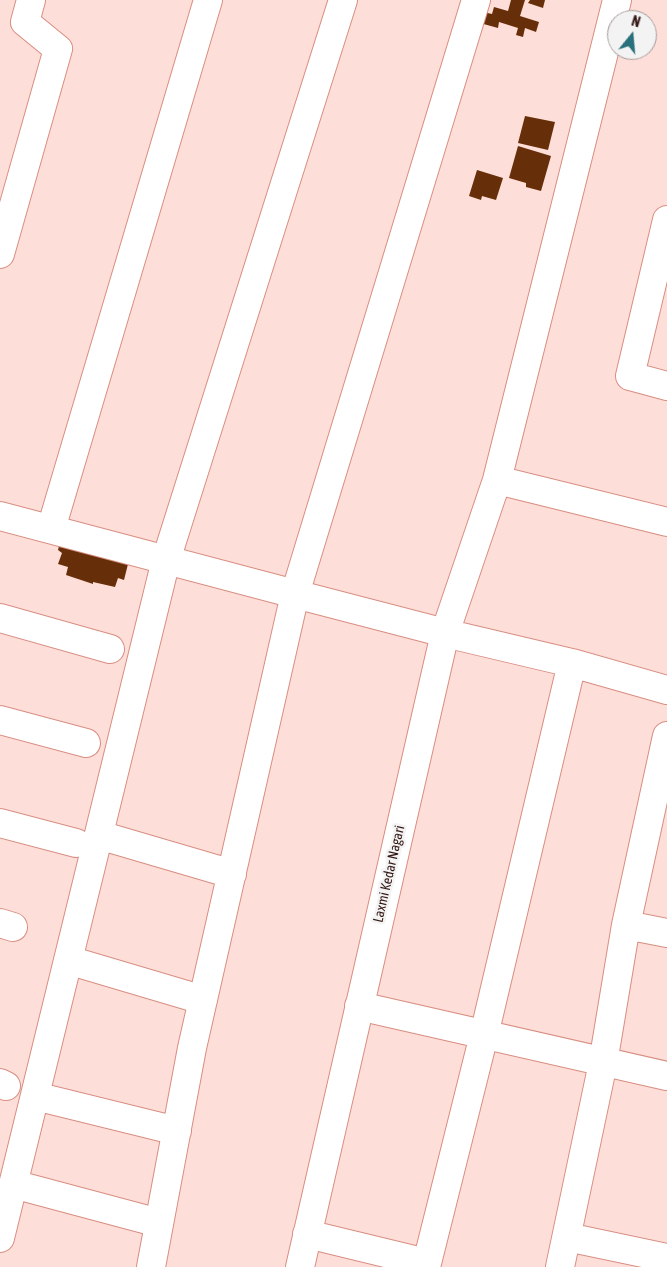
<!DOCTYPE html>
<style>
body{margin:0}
#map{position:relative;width:667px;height:1267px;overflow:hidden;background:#feded8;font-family:"Asap Condensed",sans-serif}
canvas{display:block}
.north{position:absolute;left:607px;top:10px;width:50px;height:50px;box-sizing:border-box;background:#f3f3f3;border:1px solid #a79b9a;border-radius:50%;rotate:17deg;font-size:14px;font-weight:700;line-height:20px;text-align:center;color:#341814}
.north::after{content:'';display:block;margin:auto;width:18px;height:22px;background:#28707b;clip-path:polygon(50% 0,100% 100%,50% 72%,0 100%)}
</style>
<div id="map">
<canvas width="667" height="1267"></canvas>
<div class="north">N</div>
</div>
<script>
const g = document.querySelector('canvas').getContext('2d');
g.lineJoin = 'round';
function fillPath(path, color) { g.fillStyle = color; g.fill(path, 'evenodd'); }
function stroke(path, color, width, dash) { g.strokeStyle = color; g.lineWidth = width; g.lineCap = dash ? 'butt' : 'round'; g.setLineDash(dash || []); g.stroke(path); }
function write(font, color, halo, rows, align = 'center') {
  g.font = font + ' "Asap Condensed",sans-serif'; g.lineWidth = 5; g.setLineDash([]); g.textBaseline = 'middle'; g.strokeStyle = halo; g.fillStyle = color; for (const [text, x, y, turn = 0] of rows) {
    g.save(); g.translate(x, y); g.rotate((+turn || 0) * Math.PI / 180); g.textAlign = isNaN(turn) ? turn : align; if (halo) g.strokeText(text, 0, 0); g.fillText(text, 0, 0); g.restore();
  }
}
fillPath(new Path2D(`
 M511 0H525L520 16 539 22 536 32 525 28 523 37 516 35 518 28 499 22 498 28 480 23 483 12 492 14 494 7 508 11Z
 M530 0H545L543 8 528 3Z
 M525 116 555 122 548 150 518 143Z
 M518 146 551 156 541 191 526 187V183L509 178Z
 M477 170 503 178 496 200 482 196 481 200 469 196Z
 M61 538 128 564 124 580 118 578 115 587 93 582V584L66 575 68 567 58 564 62 553 58 550Z`), '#672f09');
const minor = new Path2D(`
 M667 220 630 376 667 386
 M0 254 58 49 25 22 31 0
 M497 480 617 0
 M0 516 295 594 476 0
 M51 529 208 0
 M0 618 110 649
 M572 663 445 633 497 480 667 522
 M0 720 86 743
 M0 823 76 843
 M99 835 232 874
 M0 923 13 927
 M626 925 667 933
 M68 960 203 1000
 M359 1006 667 1076
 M0 1083 6 1086
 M35 1096 177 1131
 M13 1184 159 1223
 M307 1234 427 1263 484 1035 572 663 667 690
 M567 1237 667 1258
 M0 1238 166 560 343 0
 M151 1267 192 1048 295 594 445 633 300 1267
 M560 1267 603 1063 626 925 667 736`);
stroke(minor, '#d88e82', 30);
stroke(minor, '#fff', 28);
write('14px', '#341814', '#f3f3f3', [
 ["Laxmi Kedar Nagari",389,874,-77]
]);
</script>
